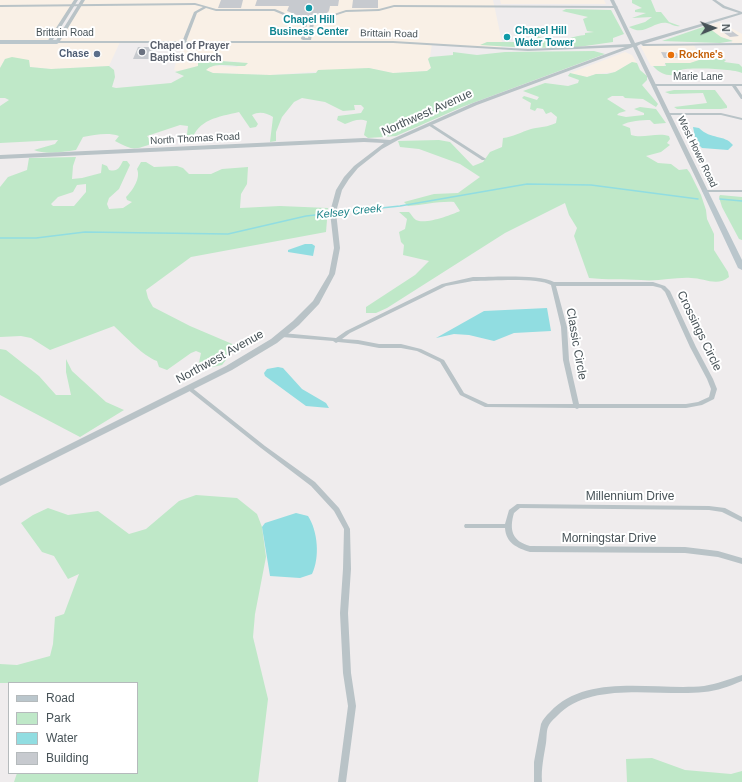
<!DOCTYPE html>
<style>
body{margin:0}
#map{position:relative;width:742px;height:782px;overflow:hidden;background:#efeced;font-family:Helvetica,sans-serif}
canvas{display:block}
.legend{position:absolute;left:8px;top:682px;width:130px;height:92px;box-sizing:border-box;background:#fff;border:1px solid #b5babc;margin:0;padding:5px 7px;list-style:none;font-size:12px;color:#475257}
.legend li{display:flex;align-items:center;gap:8px;height:20px}
.legend b{width:20px;border:1px solid #b5babc}
.north{position:absolute;left:694px;top:8px;width:40px;height:40px;-webkit-text-stroke:3px #fff;paint-order:stroke;rotate:89deg;font-size:11px;font-weight:700;line-height:16px;text-align:center;color:#475257}
.north::after{content:'';display:block;margin:auto;width:14px;height:18px;background:#475257;clip-path:polygon(50% 0,100% 100%,50% 72%,0 100%)}
</style>
<div id="map">
<canvas width="742" height="782"></canvas>
<ul class="legend">
<li><b style="height:5px;background:#bac6cc"></b>Road</li>
<li><b style="height:11px;background:#bfe8c8"></b>Park</li>
<li><b style="height:11px;background:#91dde1"></b>Water</li>
<li><b style="height:11px;background:#c7cacf"></b>Building</li>
</ul>
<div class="north">N</div>
</div>
<script>
const g = document.querySelector('canvas').getContext('2d');
g.lineJoin = 'round';
function fillPath(path, color) { g.fillStyle = color; g.fill(path, 'evenodd'); }
function stroke(path, color, width, dash) { g.strokeStyle = color; g.lineWidth = width; g.lineCap = dash ? 'butt' : 'round'; g.setLineDash(dash || []); g.stroke(path); }
function write(font, color, halo, rows, align = 'center') {
  g.font = font + ' Helvetica,sans-serif'; g.lineWidth = 4; g.setLineDash([]); g.textBaseline = 'middle'; g.strokeStyle = halo; g.fillStyle = color; for (const [text, x, y, turn = 0] of rows) {
    g.save(); g.translate(x, y); g.rotate((+turn || 0) * Math.PI / 180); g.textAlign = isNaN(turn) ? turn : align; if (halo) g.strokeText(text, 0, 0); g.fillText(text, 0, 0); g.restore();
  }
}
fillPath(new Path2D(`
 M0 0H76L50 41 57 42 83 0H493L502 42 501 49 432 44 430 57 428 59 431 68 427 71 393 73 369 68 270 75 213 73 206 70 210 67 215 66 237 67 241 62 205 60 198 61V66L178 71 174 70 176 62 185 42H120L109 66 51 69 30 67 29 60 5 59 0 68Z
 M500 0H604L606 4H501Z
 M720 22 742 34V43H732V40L721 37 706 26Z
 M643 45H694L702 60 691 63H665L664 66H651L641 47Z
 M625 52 632 55 637 63 632 62 615 72 596 74 587 77 570 73Z`), '#f9f0e6');
fillPath(new Path2D(`
 M632 0H651L656 12H661L669 22 680 26C674 27 672 24 667 23 653 21 645 37 629 27L645 22 652 17 632 18 646 13 635 12V10L642 8 632 3Z
 M566 9 611 10 624 34 613 38V42L578 47 530 48 480 45 487 42H518L538 36C556 47 568 36 585 35V33L594 32 587 31 583 19 588 17 562 11Z
 M706 26 721 37 733 41 720 43 662 41Z
 M698 48 709 56H718L726 60 724 62 739 64 742 67V73C734 69 689 67 681 70L683 73C671 77 662 76 653 66H666L665 63H690L702 59Z
 M594 51 605 54 462 107 396 136 368 138 364 135 367 121C359 118 353 121 345 124L337 120 338 116 361 113 364 108 361 105H354L355 110 343 111 325 102 302 98 294 102 282 117 276 132V141L270 142 273 117C267 113 259 111 252 115L258 124 256 127 250 128 239 112C218 117 198 119 191 142L186 143 188 126 180 125 147 136 153 143C133 151 133 150 115 141L119 136C108 132 94 135 83 137L76 150C63 152 45 155 34 150L55 144 58 140 0 143V106L9 100 5 98H0V68L5 59 12 57 29 60 30 67 51 69 109 66 114 70 115 77 112 87 116 88 171 83 184 76 175 72 198 66V61L204 58 206 60 248 63 245 66C233 67 215 61 206 70L213 73 270 75 316 73 318 70 369 68 393 73 427 71 431 68 428 59 430 57 453 55V52L477 55 505 52Z
 M632 62 637 63 640 70 647 76V80L642 85 658 104 656 107 643 99 625 98 623 96H612L607 99 626 111 619 113 617 115 626 117 644 115V113L634 109 640 107 656 109 666 123 654 124 650 120C643 120 628 121 622 125L630 128 631 135C643 139 657 132 669 136L670 139 667 143 670 145 661 152 646 156 658 163 671 164 679 170 687 169 690 173 701 195 706 210 707 219 714 234V250L728 272 729 277C717 287 704 278 691 278 675 277 657 282 641 280 624 279 606 280 589 278L574 236 577 228 569 215 565 203 505 233 387 308 376 313H366V307L415 275 429 261 403 255 404 245 401 242 399 232 405 229 407 219 399 212H409C411 214 413 218 416 220 425 225 451 215 460 211L454 202C439 201 424 205 408 206L404 202 434 194 458 193 480 177 460 164 419 149 400 147 398 141 439 140 450 142 473 166 483 162 490 152 502 147 503 138C513 137 521 132 531 129 540 127 548 127 556 123L557 117 551 112 546 114 543 109 537 108 535 111 530 109 531 103 522 98 524 96 537 100 539 97 523 91 545 83 568 86 578 83 579 80 568 76 570 73 587 77 596 74H607L615 72Z
 M674 90H715L727 106V108L721 109H677L674 107 707 103 703 93 670 94 665 92Z
 M76 157 73 166 72 179 82 178 101 173 102 164 107 166 109 170C118 172 119 168 123 161H127L130 165 119 189 109 198 107 204 109 209 123 208 132 202 127 200 126 197C133 190 141 178 137 169L141 162H146L154 167 177 166 183 168 189 174H211L222 169 248 167 247 184 241 194 240 208 280 206 328 208 326 232 191 257 146 290 148 298 153 307 190 326 237 346 222 365 208 368 198 367 201 353 196 351 191 353 167 370 159 367 157 361C143 356 126 337 114 326L50 350 31 338 21 336 0 337V187L8 177 27 170 29 158ZM86 184V192L74 206H53L51 204 58 197 73 192 77 185Z
 M720 195 742 197V240L739 239 722 207 719 197Z
 M0 349 6 350 39 376 56 395H71L66 372V359L72 371 106 402 124 410 80 437 0 395Z
 M196 495 237 498 257 514 262 527 266 557 255 614 253 637 268 699 258 782H14L17 773H137V683H0V664L17 665 50 656 53 644 55 617 64 614 79 574 68 579 54 556 42 552 21 523 33 515 48 508 68 515 98 511 129 534 146 529 179 501Z
 M652 758 685 770 731 774 742 771V782H627L626 759Z`), '#bfe8c8');
fillPath(new Path2D(`
 M693 127 699 128C711 140 724 134 733 145L728 150 702 148 696 142Z
 M305 244H312L315 246 313 256 288 252V250Z
 M547 308 551 331 514 333 494 341 469 335 454 334 436 338 484 311Z
 M278 367 283 368 302 389 326 403 329 408 306 406 265 376 264 373 267 369Z
 M296 513 308 516C318 531 320 558 312 574L300 578 270 576 262 527 265 523Z`), '#91dde1');
stroke(new Path2D(`
 M720 199 742 201
 M0 238H36L85 232 228 234 306 216 400 206 527 184 591 185 698 199`), '#91dde1', 1.5);
fillPath(new Path2D(`
 M221 0H243L241 8H218Z
 M257 0H339L338 6H330L329 11 327 13 314 16H299L287 11 289 6H255Z
 M353 0H378V8H352Z
 M729 29 739 36 730 37 720 30Z
 M138 47H152L156 49 152 59H133Z
 M661 52 677 53 680 58H664Z`), '#c7cacf');
fillPath(new Path2D(`
 M712 0H716L725 6 742 12V14L723 8Z
 M195 3 216 9H275L294 17 302 18H322L346 10 379 9 394 5 616 6 618 7 616 8 394 7 379 11 346 12 322 20 293 19 274 11H216L206 8 197 13 186 42 184 43 182 42 194 12 203 7 195 5 0 7V5Z
 M304 22 307 23 305 38H308L310 23 312 22 314 23 311 40H303L301 39Z
 M653 84H742V86H736L742 95V99H741L732 86H653Z
 M667 113H721L742 118V120L721 115H668L666 114Z
 M428 123H430L486 159 484 160H482L428 125Z
 M703 190H742V192H703Z
 M473 277C492 277 540 274 554 282H653L665 286 670 291 696 347 713 379 717 389 714 399 702 405 686 408H579L577 409 575 408 485 407 460 395 440 362 417 351 401 348H379L358 344 338 342 336 343 333 341 282 337 279 335 282 333 336 338 346 331 442 284ZM473 281C490 281 538 277 551 285L561 327 563 360 573 404H488L464 393 444 360 421 349 401 344H379L358 340 342 339 350 333 446 286ZM556 286H653L661 288 665 292 690 347 707 379 711 389 709 397 698 402 686 404H579L569 360 567 327Z
 M189 386 191 387 265 446 315 482 339 508 350 529 351 569 348 613 351 673 356 706 346 782H338L348 706 343 673 340 613 343 569 344 529 334 511 311 486 261 448 187 389 186 388Z
 M517 504 709 506 725 508 742 517V522L722 512 709 510 520 508 514 513C509 530 512 541 530 546L685 547 718 551 742 558V564L718 557 685 553 530 552C517 548 506 543 505 528H465L464 526 465 524H505L509 510Z
 M742 675V681C730 686 717 691 704 692 660 697 590 680 557 716 555 718 551 721 549 725 546 730 547 737 546 743 544 756 541 768 542 782H534V762L541 724C543 719 546 716 550 712 587 672 655 691 704 686 717 684 729 679 742 675Z`), '#b9c3c7');
fillPath(new Path2D(`
 M74 0H78L51 43H47V42Z
 M81 0H85L60 41H393L528 49 631 44 610 0H614L635 43 742 12V14L644 44 742 43V45L643 46 641 44 637 46 708 191 707 192H703L702 191 633 47 477 105 398 140 382 149 358 168 349 179 342 190 336 212 340 248 335 274 319 304 299 325 277 343 232 370 0 486V479L226 366 271 339 293 321 313 301 329 274 334 248 330 212 336 190 344 177 354 166 384 143 364 142 0 159V155L364 138 390 140 473 103 625 47 528 51 393 43H55V42Z`), '#b9c3c7');
fillPath(new Path2D(`
 M0 40H57L60 42 57 44H0Z
 M705 189 708 191 742 260V270L738 268 702 191Z`), '#bac6cc');
for (const [x, y, r, color] of [
 [309,8,4,"#0f9aa8"],
 [507,37,4,"#0f9aa8"],
 [142,52,4,"#6b7280"],
 [97,54,4,"#5c6f8a"],
 [671,55,4,"#e8710a"]
]) { const dot = new Path2D(); dot.arc(x, y, r, 0, 2 * Math.PI); g.fillStyle = color; g.fill(dot); stroke(dot, '#fff', 1.5); }
write('bold 10px', '#0d838f', '#fff', [
 ["Chapel Hill",309,20],
 ["Business Center",309,32],
 ["Chapel Hill",515,31,"left"],
 ["Water Tower",515,43,"left"]
]);
write('10px', '#475257', '#fff', [
 ["Brittain Road",65,33],
 ["Brittain Road",389,34,1],
 ["Marie Lane",698,77],
 ["North Thomas Road",195,139,-3],
 ["West Howe Road",697,152,64]
]);
write('bold 10px', '#5b616d', '#fff', [
 ["Chapel of Prayer",150,46],
 ["Baptist Church",150,58]
], 'left');
write('bold 10px', '#4e5e75', '#fff', [
 ["Chase",89,54]
], 'right');
write('bold 10px', '#c56008', '#fff', [
 ["Rockne's",679,55]
], 'left');
write('italic 11px', '#1b8388', '#fff', [
 ["Kelsey Creek",349,212,-6]
]);
write('12px', '#475257', '#fff', [
 ["Northwest Avenue",427,113,-24],
 ["Crossings Circle",699,331,64],
 ["Classic Circle",576,344,80],
 ["Northwest Avenue",220,357,-29],
 ["Millennium Drive",630,497],
 ["Morningstar Drive",609,539]
]);
</script>
